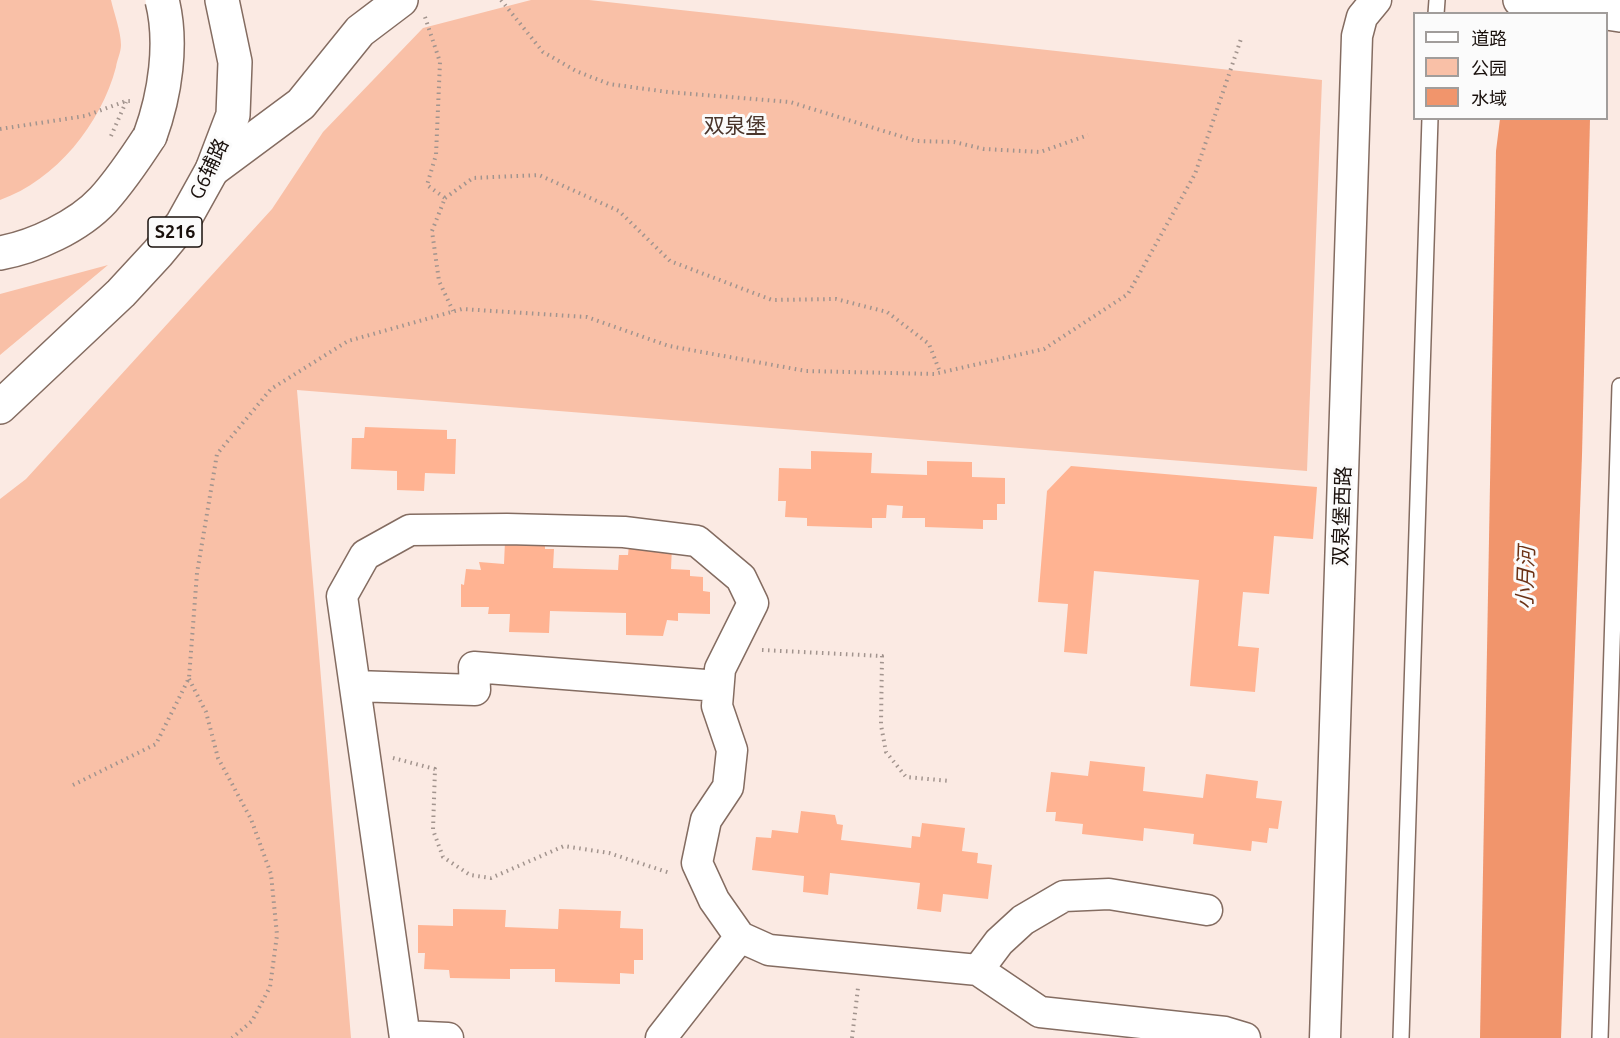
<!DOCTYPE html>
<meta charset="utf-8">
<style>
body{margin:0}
#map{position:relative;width:1620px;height:1038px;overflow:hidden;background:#fbeae3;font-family:Ubuntu,"Noto Sans SC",sans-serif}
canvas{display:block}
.legend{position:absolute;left:1413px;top:12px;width:195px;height:108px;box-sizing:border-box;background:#fbfbfb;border:2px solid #a19d9b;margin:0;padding:8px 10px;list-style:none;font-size:18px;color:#19100c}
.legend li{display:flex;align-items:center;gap:12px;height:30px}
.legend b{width:30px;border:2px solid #a19d9b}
</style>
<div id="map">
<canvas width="1620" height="1038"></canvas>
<ul class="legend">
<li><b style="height:8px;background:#fff"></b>道路</li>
<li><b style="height:16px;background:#f9c0a7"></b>公园</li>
<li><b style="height:16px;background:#f1956c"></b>水域</li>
</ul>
</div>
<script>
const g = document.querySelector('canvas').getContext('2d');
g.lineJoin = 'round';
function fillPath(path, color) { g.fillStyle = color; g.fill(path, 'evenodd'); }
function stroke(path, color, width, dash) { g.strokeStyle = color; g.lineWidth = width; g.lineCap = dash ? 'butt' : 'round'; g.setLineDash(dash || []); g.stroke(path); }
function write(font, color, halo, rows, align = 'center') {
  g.font = font + ' Ubuntu,"Noto Sans SC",sans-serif'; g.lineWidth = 6; g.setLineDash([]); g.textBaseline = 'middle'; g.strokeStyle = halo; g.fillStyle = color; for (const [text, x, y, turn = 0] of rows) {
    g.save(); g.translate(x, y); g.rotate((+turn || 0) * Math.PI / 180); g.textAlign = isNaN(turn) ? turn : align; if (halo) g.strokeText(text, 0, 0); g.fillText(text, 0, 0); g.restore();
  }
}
fillPath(new Path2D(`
 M0 0H111C114 13 121 32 121 45 121 52 117 60 116 67 101 124 56 180 0 200Z
 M531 0H589L1322 80 1307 471 297 390 351 1038H0V499L26 479 272 209 323 132 423 28Z
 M108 265 0 355V294Z`), '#f9c0a7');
fillPath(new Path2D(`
 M1500 119H1590L1582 455 1561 1038H1480L1496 151Z`), '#f1956c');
fillPath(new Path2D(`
 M365 427 447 430V439H456L455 474 425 473 424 491 397 490V471L351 469 352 438H364Z
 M811 451 872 453 871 473 927 475V461L972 462V477L1005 478V504H997V520H983V529L925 527V518H902L903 506 887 505 886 518H872V528L807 526V518L785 517 786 501H778L779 468 811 469Z
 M1071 466 1317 487 1313 539 1274 536 1269 594 1243 592 1238 646 1259 648 1255 692 1190 686 1199 580 1094 571 1087 654 1064 652 1068 604 1038 602 1047 491Z
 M505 541 545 542V549H554L553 568 618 570 619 555H628L629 545 672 546 671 569 690 570V576L703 577V591L710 592V614L678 613V621L667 620 663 636 626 635V613L550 611 549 633 509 632 510 614H488L489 607H461V584L464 585 466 569 481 570 479 562 504 564Z
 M1090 761 1145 767 1143 791 1203 798 1206 774 1258 781 1256 798 1282 801 1278 829 1269 828 1267 843 1252 841 1251 851 1193 844 1194 834 1144 828 1143 841 1082 834 1083 824 1055 821 1056 812H1046L1051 772 1088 776Z
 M801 811 835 815 837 824 843 825 841 840 911 848 912 836 920 837 922 823 965 828 962 851 978 853 977 863 992 865 988 899 943 894 941 912 917 909 920 883 830 873 828 895 803 892 804 876 752 870 756 837 771 838 772 830 798 833Z
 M453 909 506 910 505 927 558 929 559 909 621 911 620 928 643 929V960H634V974L620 973V984L555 982V969H510V979L450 978 449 970 424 969 425 953H418V925L453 926Z`), '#ffb392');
const service = new Path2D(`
 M1436 14 1437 0
 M1401 1038 1430 118
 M1600 1038 1620 386`);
const minor = new Path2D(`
 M355 686 475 690 474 667 718 686
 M978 970 999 942 1023 920 1064 896 1109 894 1207 910
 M405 1036 448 1038
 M405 1038 342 596 365 555 410 530 507 529 624 532 697 541 741 578 753 603 720 669 717 706 732 750 728 787 706 820 697 863 714 900 740 937 769 950 978 970 1040 1012 1225 1032 1245 1038
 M661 1038 740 937
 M1325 1038 1357 36 1362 17 1376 0`);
const tertiary = new Path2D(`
 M212 170 301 104 360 31 401 0`);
const primary = new Path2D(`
 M1520 0 1620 15
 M0 407 121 293 158 253 182 224 212 170 233 115 235 62 222 0`);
const motorway = new Path2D(`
 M0 253C34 247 79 226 103 200 121 180 135 159 150 136`);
stroke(service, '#846c61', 18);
stroke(minor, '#846c61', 33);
stroke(tertiary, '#846c61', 36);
stroke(primary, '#846c61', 36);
stroke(motorway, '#846c61', 36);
stroke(new Path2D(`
 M501 0 543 52 576 71 609 84 668 92 790 102 916 141 954 142 984 149 1040 152 1088 135
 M425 17 440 62 436 155 427 185 445 198 432 231 439 281 453 311
 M0 129 85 116 126 101H131
 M111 136 126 102
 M445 198 473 178 539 175 619 211 670 261 772 300 836 299 887 312 929 344 940 372
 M762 650 882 656 881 725 886 752 906 777 950 781
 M189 679 206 712 218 758 251 819 271 874 277 935 270 987 252 1021 232 1038
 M393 758 435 769 433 830 443 857 470 875 491 878 564 846 609 853 670 873
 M73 785 156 744 189 678 197 573 217 454 271 389 348 341 462 309 587 317 669 346 806 371 934 374 1044 349 1128 294 1195 174 1241 39
 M852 1038 858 988`), '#a2948e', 4, [1.5, 4.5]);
stroke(service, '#fff', 15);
stroke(minor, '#fff', 30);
stroke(tertiary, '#fff', 33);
stroke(primary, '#fff', 33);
stroke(motorway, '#fff', 33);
const motorwayBridge = new Path2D(`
 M150 136C165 95 173 43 162 0`);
stroke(motorwayBridge, '#846c61', 36, []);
stroke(motorwayBridge, '#fff', 33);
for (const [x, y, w] of [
 [175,232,54]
]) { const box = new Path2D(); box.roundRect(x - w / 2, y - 15, w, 30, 4.5); g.fillStyle = '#fbfbfb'; g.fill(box); stroke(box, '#19100c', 1.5); }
write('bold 18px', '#19100c', null, [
 ["S216",175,232]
]);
write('20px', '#19100c', '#fbfbfb', [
 ["G6辅路",209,169,-65],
 ["双泉堡西路",1342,516,-88]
]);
write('21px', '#4a352b', '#fbfbfb', [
 ["双泉堡",735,126]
]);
write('italic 21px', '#6c3215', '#fbfbfb', [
 ["小月河",1526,578,-88]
]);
</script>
